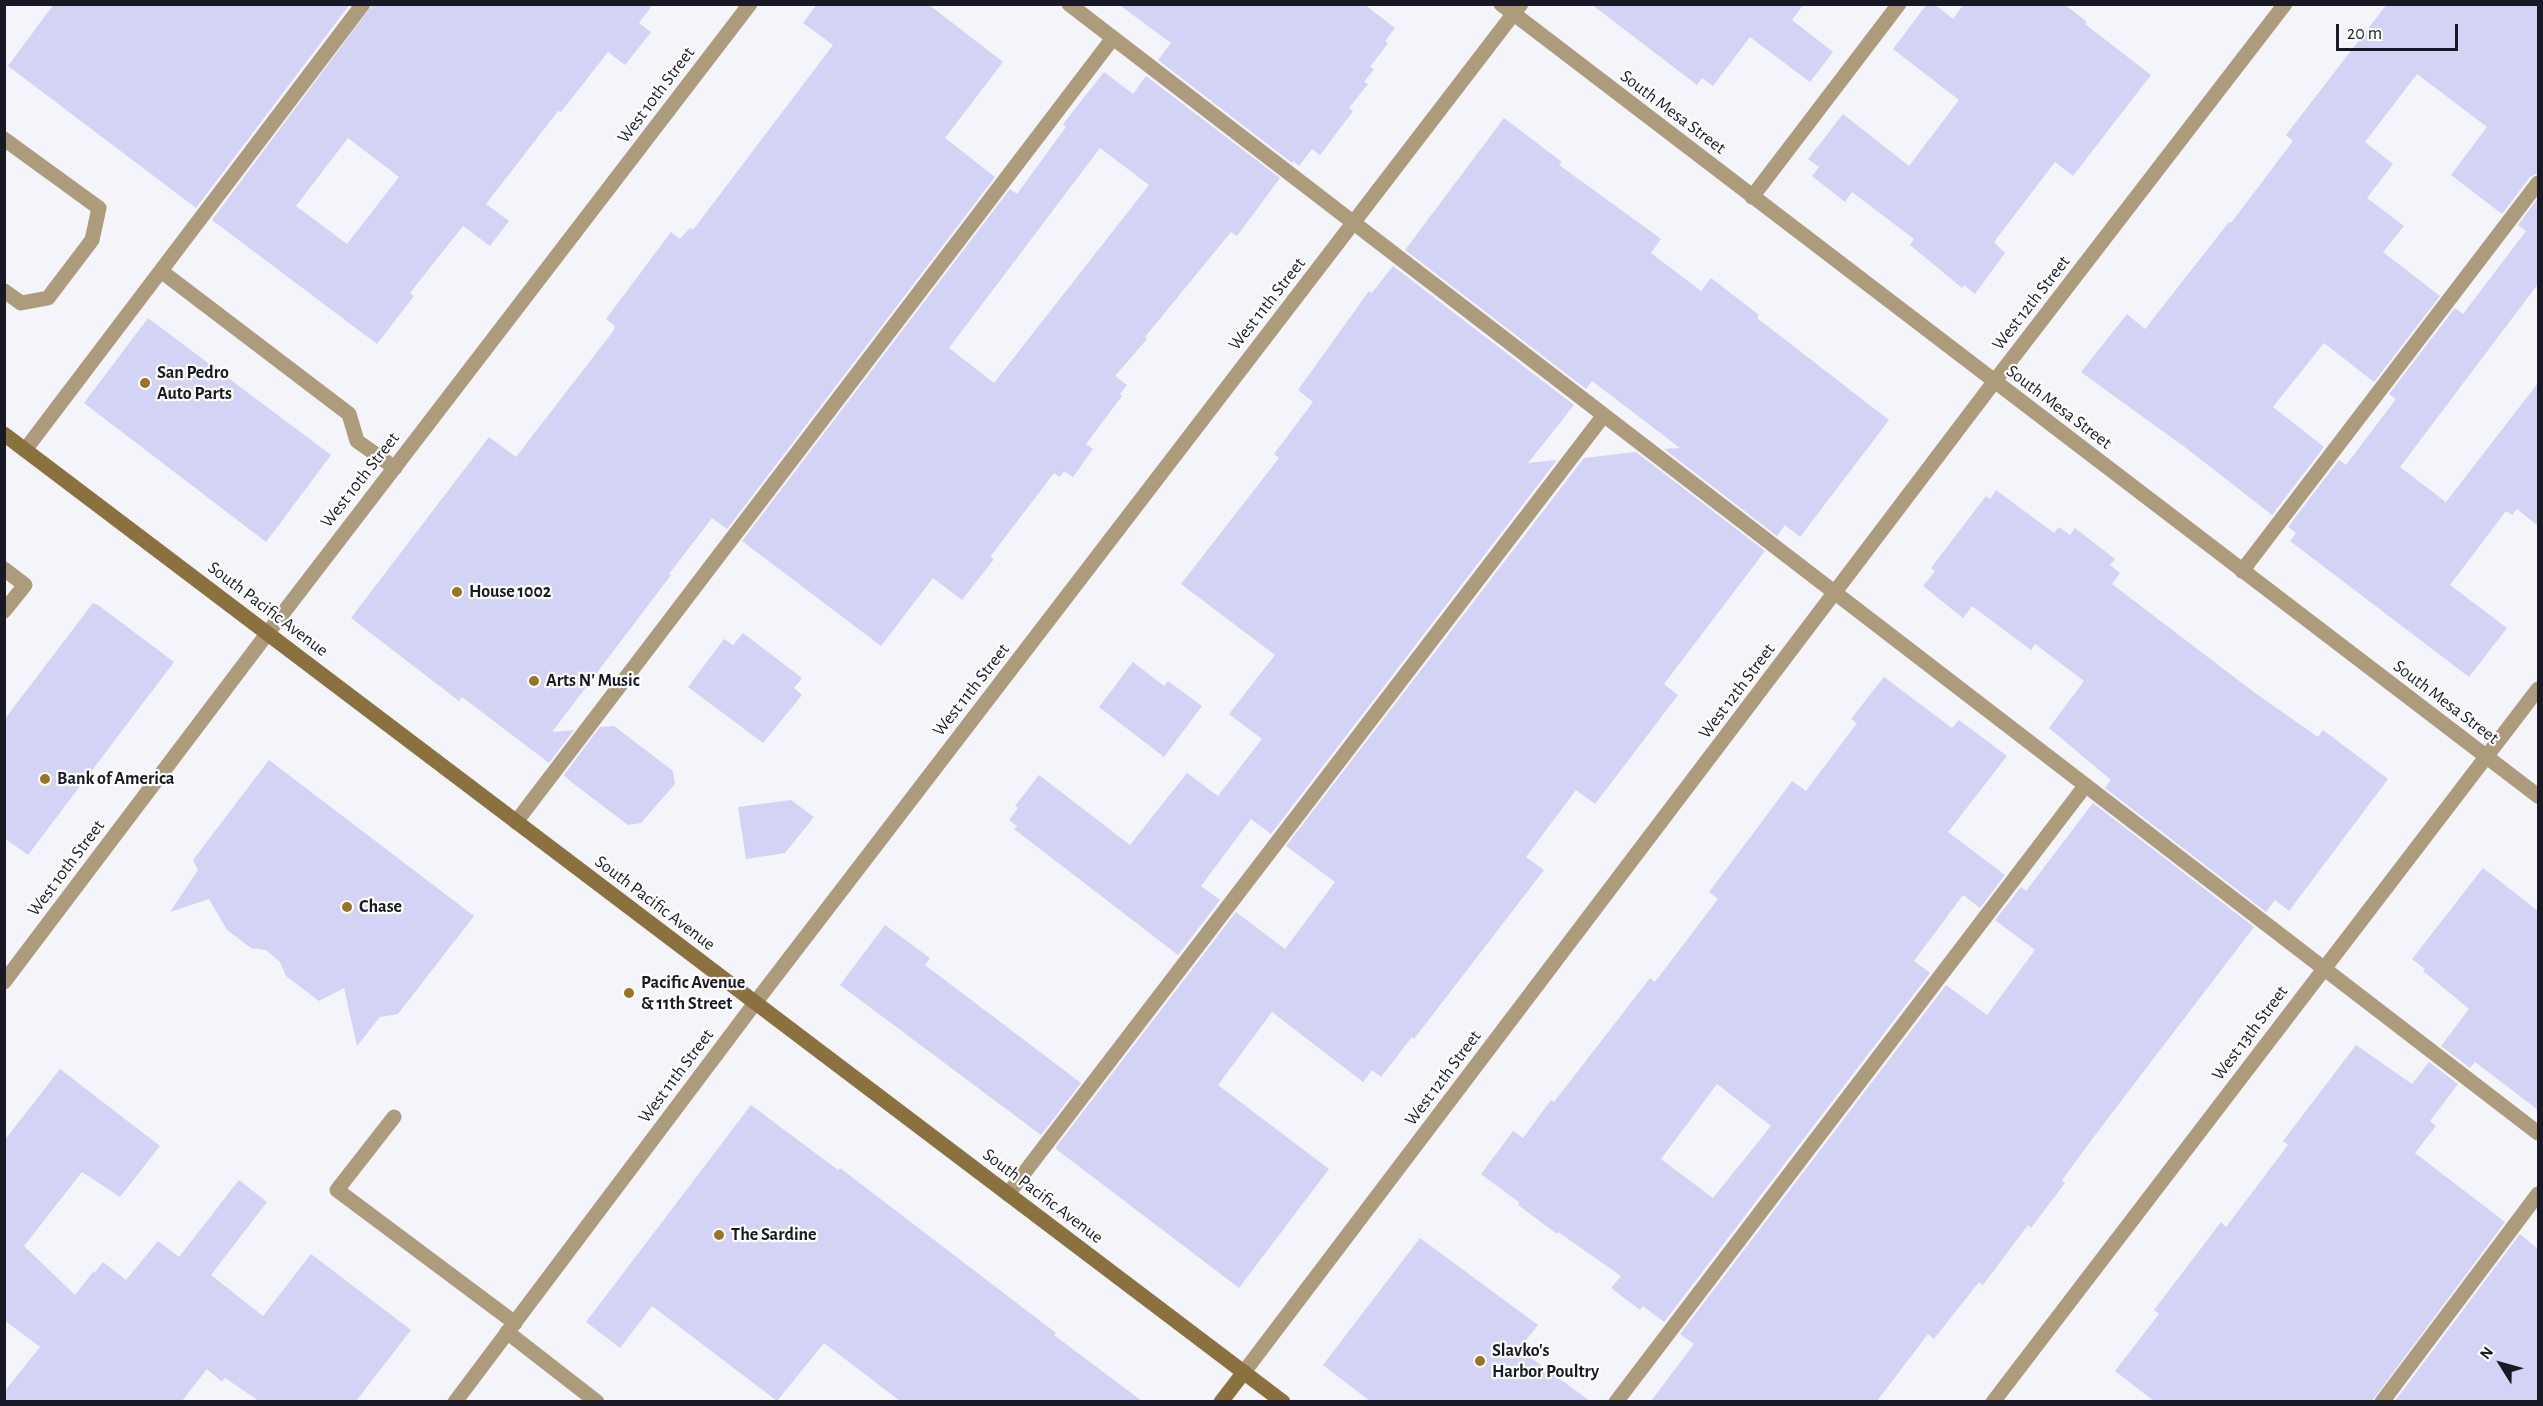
<!DOCTYPE html>
<style>
body{margin:0}
#map{position:relative;width:2543px;height:1406px;overflow:hidden;background:#f4f4fb;font-family:"Alegreya Sans",sans-serif}
canvas{display:block}
.frame{position:absolute;inset:0;border:6px solid #191925;pointer-events:none}
.north{position:absolute;left:2471px;top:1334px;width:60px;height:60px;-webkit-text-stroke:4px #fff;paint-order:stroke;rotate:307deg;font-size:16px;font-weight:700;line-height:24px;text-align:center;color:#191925}
.north::after{content:'';display:block;margin:auto;width:21px;height:27px;background:#191925;clip-path:polygon(50% 0,100% 100%,50% 72%,0 100%)}
.scale{position:absolute;left:2336px;top:24px;width:122px;height:27px;box-sizing:border-box;border:3px solid #191925;border-top:0;padding-left:8px;font-size:18px;line-height:21px;white-space:nowrap;color:#191925;-webkit-text-stroke:4px #fff;paint-order:stroke}
</style>
<div id="map">
<canvas width="2543" height="1406"></canvas>
<div class="frame"></div>
<div class="north">N</div>
<div class="scale">20 m</div>
</div>
<script>
const g = document.querySelector('canvas').getContext('2d');
g.lineJoin = 'round';
function fillPath(path, color) { g.fillStyle = color; g.fill(path, 'evenodd'); }
function stroke(path, color, width, dash) { g.strokeStyle = color; g.lineWidth = width; g.lineCap = dash ? 'butt' : 'round'; g.setLineDash(dash || []); g.stroke(path); }
function write(font, color, halo, rows, align = 'center') {
  g.font = font + ' "Alegreya Sans",sans-serif'; g.lineWidth = 4.5; g.setLineDash([]); g.textBaseline = 'middle'; g.strokeStyle = halo; g.fillStyle = color; for (const [text, x, y, turn = 0] of rows) {
    g.save(); g.translate(x, y); g.rotate((+turn || 0) * Math.PI / 180); g.textAlign = isNaN(turn) ? turn : align; if (halo) g.strokeText(text, 0, 0); g.fillText(text, 0, 0); g.restore();
  }
}
fillPath(new Path2D(`
 M54 4H350L196 208 8 66Z
 M373 4H653L639 23 651 32 625 65 608 52 561 112 558 111 486 204 509 221 490 246 463 226 410 293 414 296 377 344 212 220ZM348 138 399 177 347 244 296 206Z
 M817 4H928L1003 62 945 138 995 177 727 529 712 518 669 574 671 575 552 732 574 730 549 763 462 697 459 701 351 618 489 437 516 457 614 330 615 326 606 319 671 232 680 239 690 228 693 230 833 45 803 23Z
 M1118 4H1364L1395 28 1385 41 1388 43 1370 67 1374 69 1364 82 1368 84 1349 108 1353 111 1320 155 1312 149 1299 166 1293 161 1292 163 1158 60 1171 43Z
 M1591 4H1804L1792 20 1833 52 1810 82 1750 37 1713 86 1702 78 1697 85Z
 M1927 4H1934L1953 19 1964 4H2064L2087 22 2085 24 2151 75 2073 176 2055 162 1994 242 2005 253 1975 294 1964 285 1962 288 1910 245 1914 239 1852 192 1845 202 1812 176 1819 167 1808 159 1843 114 1909 166 1959 100 1893 49Z
 M2387 4H2538V173L2530 177 2502 214 2451 175 2487 127 2417 74 2365 142 2393 164 2367 198 2404 226 2383 252 2440 296 2374 382 2324 343 2273 407 2324 447 2272 515 2186 448 2081 372 2127 314 2145 329 2229 222 2231 223 2293 141 2286 135Z
 M1104 72 1133 94 1146 76 1280 178 1237 236 1231 232 1145 337 1147 339 1115 376 1127 385 1120 394 1122 396 1086 444 1093 449 1073 477 1064 471 1060 477 1054 473 990 557 994 559 962 600 933 578 881 646 742 541 1010 189 1017 194 1066 127 1063 124ZM1100 148 1149 185 994 383 949 348Z
 M1504 118 1562 162 1559 165 1661 239 1651 253 1701 291 1711 278 1759 315 1757 318 1889 420 1800 537 1785 525 1777 536 1664 449 1680 448 1592 381 1586 389 1405 250Z
 M2538 198V284L2400 467 2446 502 2538 383V526L2517 509 2512 515 2506 511 2450 585 2507 628 2469 677 2290 541 2296 533 2288 527 2339 460 2346 465 2396 399 2389 394 2455 308 2463 314 2526 231 2518 225Z
 M1393 266 1574 405 1528 463 1557 460 1271 834 1251 819 1201 886 1220 900 1178 955 1014 829 1017 826 1009 820 1018 808 1015 806 1039 775 1130 845 1187 773 1218 796 1262 739 1229 714 1275 655 1181 584 1279 458 1274 454 1313 402 1298 390 1369 291 1372 293Z
 M148 318 331 455 266 542 84 403Z
 M1636 452 1765 551 1664 684 1678 695 1595 804 1576 790 1526 857 1544 870 1414 1039 1412 1037 1381 1077 1372 1070 1363 1082 1272 1012 1218 1085 1329 1169 1239 1288 1056 1149V1147L1236 912 1285 949 1335 882 1286 846 1584 458Z
 M1996 490 2054 533 2059 527 2070 535 2075 528 2115 559 2110 565 2120 573 2112 584 2255 693 2318 737 2323 730 2388 779 2289 911 2275 900 2266 912 2105 788 2111 780 2049 728 2084 681 2035 644 2031 650 1972 606 1963 618 1923 586 1935 571 1931 568 1986 496 1990 499Z
 M93 603 98 605 174 662 28 855 4 838V720Z
 M743 633 802 678 794 688 802 695 763 743 688 687 724 639 733 645Z
 M1133 662 1164 686 1168 681 1202 706 1164 757 1099 707Z
 M1884 677 1952 728 1959 720 2007 756 1948 832 2005 875 1980 908 1963 895 1914 961 1930 973 1664 1322 1643 1306 1640 1310 1611 1288 1621 1276 1558 1232 1557 1234 1518 1205 1520 1203 1481 1174 1513 1131 1523 1138 1551 1100 1554 1102 1650 978 1655 982 1718 899 1709 892 1758 827 1792 781 1806 791 1857 723 1851 719ZM1717 1084 1771 1126 1713 1198 1661 1159Z
 M614 726 673 771 675 784 641 823 628 825 570 781 564 775 600 727Z
 M269 760 474 916 398 1014 380 1017 357 1046 344 988 319 1001 286 976 280 962 266 950 251 948 227 930 209 899 170 912 198 870 193 860Z
 M791 800 814 817 785 853 746 859 738 807Z
 M2093 803 2254 927 2099 1130 2062 1180 2065 1183 2031 1228 2028 1225 1983 1285 1979 1282 1934 1339 1928 1334 1877 1401H1651L1694 1344 1680 1334 1946 985 1987 1015 2035 950 1995 920 2021 887 2026 891Z
 M2483 868 2538 911V1110L2475 1062 2470 1068 2441 1046 2469 1009 2423 971 2425 969 2412 959Z
 M885 925 930 958 925 965 1081 1083 1041 1135 840 985Z
 M2356 1045 2412 1084 2429 1062 2458 1084 2430 1121 2436 1126 2415 1153 2505 1222 2372 1401H2154L2115 1371 2159 1314 2154 1310 2221 1222 2226 1227 2288 1145 2283 1141Z
 M60 1069 160 1146 120 1197 82 1172 24 1246 75 1295 93 1272 94 1273 103 1262 126 1280 158 1241 179 1257 239 1180 267 1202 211 1275 263 1316 311 1254 411 1330 356 1401H259L225 1378 222 1382 207 1369 182 1401H4V1392L40 1347 4 1320V1141Z
 M751 1105 838 1170 840 1168 1056 1333 1054 1335 1142 1401H900L824 1343 777 1401 652 1306 620 1348 586 1322Z
 M2520 1234 2538 1249V1401H2395Z
 M1420 1238 1538 1325 1519 1349 1590 1401H1370L1323 1365Z`), '#d3d3f5');
stroke(new Path2D(`
 M1069 4 2538 1133
 M4 139 99 208 92 240 48 298 21 303 4 291
 M1752 197 1899 4
 M161 271 349 414 357 441 395 468
 M25 450 363 4
 M4 569 25 585 4 611
 M2242 571 2538 183
 M516 822 1113 38
 M394 1117 337 1190 515 1323
 M1008 1194 1604 415
 M507 1332 597 1402
 M1616 1402 2085 786
 M2382 1402 2538 1194`), '#ad9c7b', 15);
stroke(new Path2D(`
 M1501 4 2538 796
 M4 982 267 634 750 4
 M1244 1372 1994 382 2285 4
 M455 1402 755 1003 1521 4
 M1993 1402 2538 689`), '#ad9c7b', 15);
stroke(new Path2D(`
 M4 434 1283 1402
 M1221 1402 1244 1372`), '#8a713e', 15);
for (const [x, y, r, color] of [
 [145,383,6,"#9a7520"],
 [457,592,6,"#9a7520"],
 [534,681,6,"#9a7520"],
 [45,779,6,"#9a7520"],
 [347,907,6,"#9a7520"],
 [629,993,6,"#9a7520"],
 [719,1235,6,"#9a7520"],
 [1480,1361,6,"#9a7520"]
]) { const dot = new Path2D(); dot.arc(x, y, r, 0, 2 * Math.PI); g.fillStyle = color; g.fill(dot); stroke(dot, '#fff', 2); }
write('18px', '#191925', '#fff', [
 ["West 10th Street",656,95,-53],
 ["South Mesa Street",1673,112,37],
 ["West 12th Street",2031,303,-52],
 ["West 11th Street",1267,304,-52],
 ["South Mesa Street",2059,407,37],
 ["West 10th Street",360,480,-52],
 ["South Pacific Avenue",268,609,37],
 ["West 11th Street",971,690,-52],
 ["West 12th Street",1737,691,-53],
 ["South Mesa Street",2446,702,37],
 ["West 10th Street",66,868,-53],
 ["South Pacific Avenue",655,903,37],
 ["West 13th Street",2250,1033,-53],
 ["West 11th Street",676,1076,-53],
 ["West 12th Street",1443,1078,-53],
 ["South Pacific Avenue",1043,1196,37]
]);
write('bold 18px', '#191925', '#fff', [
 ["San Pedro",157,373],
 ["Auto Parts",157,394],
 ["House 1002",469,592],
 ["Arts N' Music",546,681],
 ["Bank of America",57,779],
 ["Chase",359,907],
 ["Pacific Avenue",641,983],
 ["& 11th Street",641,1004],
 ["The Sardine",731,1235],
 ["Slavko's",1492,1351],
 ["Harbor Poultry",1492,1372]
], 'left');
</script>
